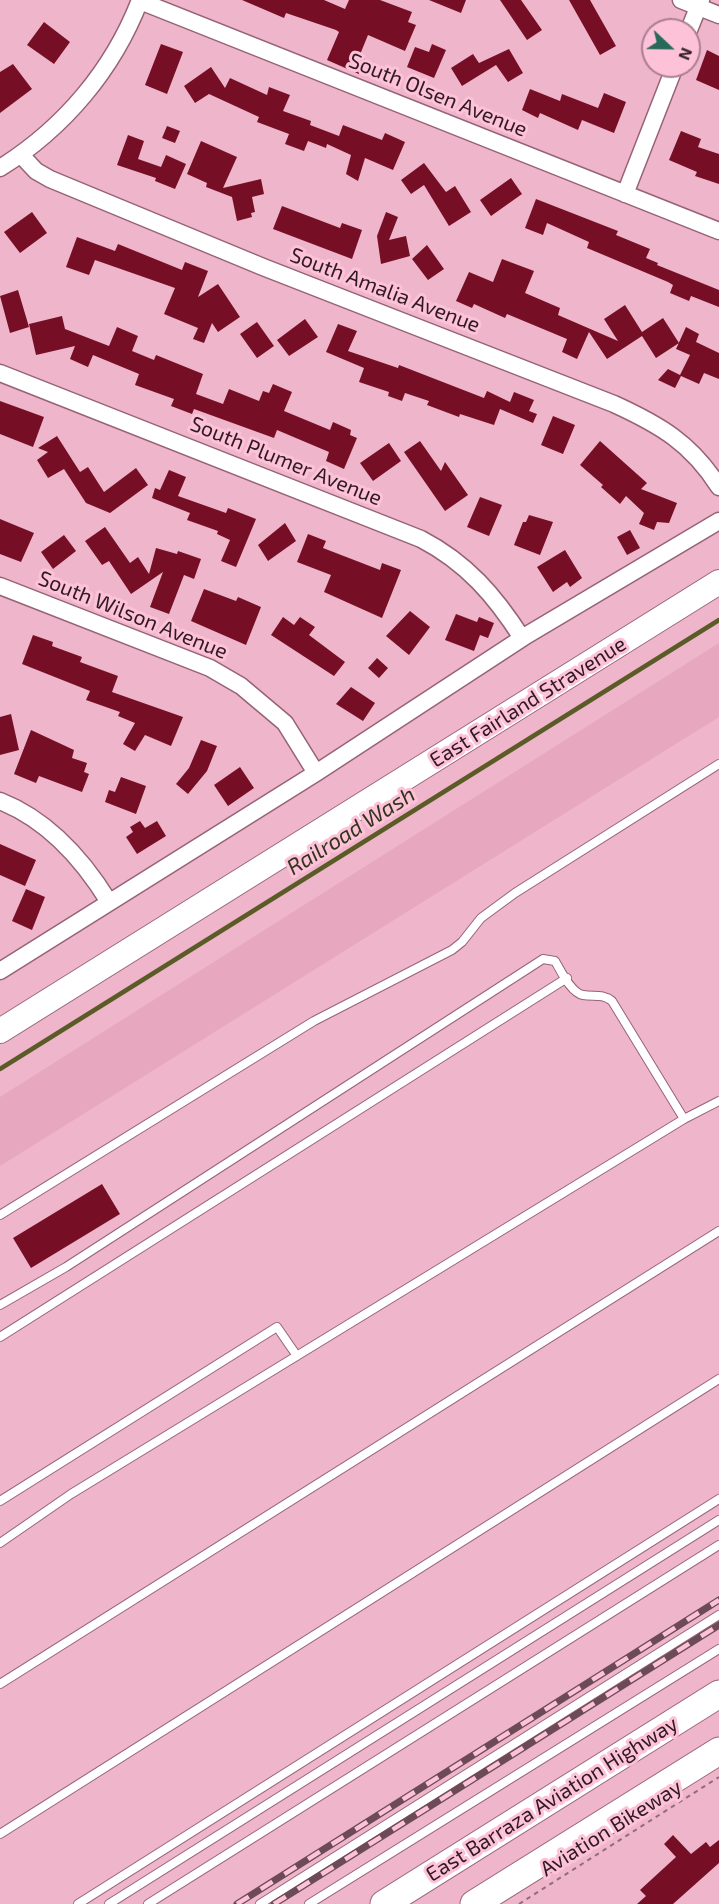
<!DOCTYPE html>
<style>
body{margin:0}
#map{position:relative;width:719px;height:1904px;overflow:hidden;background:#efb5ca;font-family:"Exo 2",sans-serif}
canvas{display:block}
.north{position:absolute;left:641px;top:18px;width:60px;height:60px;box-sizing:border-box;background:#fdc2d7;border:2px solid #ab7f8f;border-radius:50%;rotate:112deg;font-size:16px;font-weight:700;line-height:24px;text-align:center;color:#2f1a22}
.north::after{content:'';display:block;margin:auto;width:21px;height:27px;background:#276a5b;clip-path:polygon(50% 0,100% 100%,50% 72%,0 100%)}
</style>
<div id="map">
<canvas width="719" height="1904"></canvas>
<div class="north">N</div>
</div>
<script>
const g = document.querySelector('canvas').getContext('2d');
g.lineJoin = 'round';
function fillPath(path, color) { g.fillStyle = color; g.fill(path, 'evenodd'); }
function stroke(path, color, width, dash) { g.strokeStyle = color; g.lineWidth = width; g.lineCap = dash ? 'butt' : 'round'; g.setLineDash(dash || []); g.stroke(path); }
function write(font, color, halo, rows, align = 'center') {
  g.font = font + ' "Exo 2",sans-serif'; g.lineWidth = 6; g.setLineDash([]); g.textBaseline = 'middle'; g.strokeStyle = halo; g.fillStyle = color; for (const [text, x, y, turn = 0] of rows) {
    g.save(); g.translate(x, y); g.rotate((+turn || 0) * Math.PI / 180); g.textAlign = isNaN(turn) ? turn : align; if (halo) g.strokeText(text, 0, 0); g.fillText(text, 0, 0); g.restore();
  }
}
fillPath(new Path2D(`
 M719 643V717L0 1166V1097Z`), '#e7a7bf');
stroke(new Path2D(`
 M0 1069 719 620`), '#5b5b28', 4.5);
fillPath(new Path2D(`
 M242 0H324L345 9 349 0H380L412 12 408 22 416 25 405 51 368 35 359 57 365 59 359 74 327 60 339 32 336 30 286 13 284 18Z
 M429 0H466L461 13Z
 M500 0H521L542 30 527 40Z
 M569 0H590L616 46 600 55Z
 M44 22 70 42 54 64 27 45Z
 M161 44 183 52 167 94 145 85Z
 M432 44 446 50 434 78 407 67 415 47 429 52Z
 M509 49 523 73 508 82 496 65 462 86 451 68 473 54 479 63Z
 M707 50 719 56V90L696 80Z
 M13 64 32 89 0 113V72Z
 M211 67 225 88 230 78 267 95 269 87 290 95 283 111 311 121 310 125 339 136 343 125 382 140 385 133 405 142 393 170 365 158 358 181 346 174 351 155 327 144 326 148 308 141 304 151 285 144 289 134 257 122 259 117 209 94 195 103 184 86Z
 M530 89 560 101 562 94 598 108 604 93 626 102 614 133 582 120 578 130 540 113 538 118 522 110Z
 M167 126 180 131 175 143 162 138Z
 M681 131 701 139 698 147 719 154V184L695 176 697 172 669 160Z
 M128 135 144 141 138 159 161 167 166 155 186 164 175 189 155 181 156 178 117 165Z
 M201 141 237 157 223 188 261 179 264 194 252 197 255 212 251 213 252 217 237 221 232 197 206 187 207 183 187 174Z
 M424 163 446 192 455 186 471 212 449 226 424 185 411 194 401 180Z
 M511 178 522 194 491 216 480 200Z
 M536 199 618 231 616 235 650 249 646 258 658 263 657 265 719 290V307L691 296 689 301 670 293 673 285 668 282 587 248 589 242 547 223 543 235 525 228Z
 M282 206 340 228 342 223 362 230 352 259 273 229Z
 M32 212 47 233 20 253 4 232Z
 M386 212 398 217 389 240 406 236 410 256 381 264 377 236Z
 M77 237 115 251 118 244 182 270 185 262 208 271 198 297 218 284 240 317 218 332 212 323 204 343 193 339 198 328 164 314 175 288 95 260 89 275 66 267Z
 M427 245 444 269 428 280 412 259Z
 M502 259 534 271 525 293 560 308 558 315 618 341 604 319 625 305 642 332 663 318 679 343 656 358 642 336 607 359 589 332 577 359 562 352 567 339 507 314 505 318 474 304 472 308 456 301 469 272 493 282Z
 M18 290 29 327 10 333 0 296Z
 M62 316 65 329 109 346 117 327 138 336 132 351 154 360 156 355 203 374 196 394 223 404 229 389 259 401 263 391 269 393 273 384 292 392 284 411 330 430 333 422 351 430 350 435 357 438 344 469 326 461 329 452 277 430 274 438 194 409 192 414 171 406 174 399 135 385 139 374 93 355 88 367 70 359 75 346 36 355 29 324Z
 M305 319 318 337 289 356 277 340Z
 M257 322 274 346 257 358 240 334Z
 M338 324 357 331 348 351 398 368 399 365 484 398 487 391 510 402 514 392 534 400 529 411 537 414 533 423 500 409 494 425 460 414 459 417 427 405 429 401 405 393 402 401 388 396 389 392 359 382 364 368 326 352Z
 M686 327 699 334 696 342 719 353V379L704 373 699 384 681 376 675 388 658 380 668 369 680 375 690 355 676 349Z
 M0 401 44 417 33 447 0 434Z
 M553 416 575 425 563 454 541 445Z
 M57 436 80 472 88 467 104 492 136 468 148 485 110 513 86 503 64 469 48 478 37 460 48 452 38 448Z
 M420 441 441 471 445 462 468 495 445 511 404 452Z
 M600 441 647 483 641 489 677 503 669 523 657 522 654 530 639 524 644 513 626 496 620 504 601 487 603 485 580 465Z
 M389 443 401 461 373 481 360 463Z
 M169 470 186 477 178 496 226 513 228 508 256 519 236 567 221 561 230 540 217 534 218 531 187 520 190 513 152 498 155 488 160 490Z
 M480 497 502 505 489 536 467 527Z
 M529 515 553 522 540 555 514 545 523 522H526Z
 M0 519 34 533 21 562 0 554Z
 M285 523 296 541 268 561 258 545Z
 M105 527 130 563 138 557 149 574 156 548 177 554 178 551 201 559 194 579 184 575 169 614 150 607 163 572 131 594 109 561 102 565 85 541Z
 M630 530 640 548 627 555 617 537Z
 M308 534 326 541 323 548 380 570 382 563 401 570 382 618 324 592 331 575 297 562Z
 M64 535 76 551 53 569 41 552Z
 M565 550 582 578 570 587 567 582 553 592 537 567Z
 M204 589 236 601 238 597 261 607 246 645 191 621Z
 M410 611 430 627 409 655 386 636Z
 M456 614 477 622 479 617 494 623 488 638 480 635 474 651 445 640Z
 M283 617 294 625 300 617 315 627 309 635 345 662 334 676 271 635Z
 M33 635 53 642 52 646 82 657 80 662 118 676 112 692 183 717 171 746 145 735 135 751 123 744 135 723 118 716 120 712 86 700 90 691 22 664Z
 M377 658 388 668 379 678 368 668Z
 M351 687 375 703 363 721 336 704Z
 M11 714 19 750 0 755V717Z
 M31 730 74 750 72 758 87 763 84 772 89 774 82 792 39 776 36 783 14 774Z
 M201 740 217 746 207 771 188 794 176 784 189 768Z
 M240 767 254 788 228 806 214 785Z
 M121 777 146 786 136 814 105 802 109 790 115 792Z
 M140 821 145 828 157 821 166 836 137 854 126 837 133 832 130 827Z
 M0 844 36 860 25 886 0 875Z
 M26 889 45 897 32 930 12 921Z
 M102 1184 120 1214 31 1268 13 1238Z
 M673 1835 691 1854 706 1842 710 1847 719 1840V1863L673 1904H637L646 1896 640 1890 676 1857 664 1844Z`), '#760f26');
const lane = new Path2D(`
 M0 1215 314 1021 452 950 462 942 481 918 515 893 719 764
 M0 1305 66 1267 543 959 555 961C561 971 571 993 583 995 594 997 602 993 612 1001L684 1119 719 1101
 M0 1337 567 978
 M0 1501 277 1327 297 1356
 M0 1543 71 1494 684 1119
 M0 1684 719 1231
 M0 1834 719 1379
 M78 1904 719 1499
 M109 1904 719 1520
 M148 1904 719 1545
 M260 1904 719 1615
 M309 1904 719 1649`);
const street = new Path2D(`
 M681 0 719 15
 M140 1 719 231
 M689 30 701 0
 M21 155 36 171 50 179 263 267 614 404C660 425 691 443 719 487
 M0 168C64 128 113 70 140 0
 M625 194 675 66
 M0 373 421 539C467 563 495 596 522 638
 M0 586 210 668 241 686 285 723 316 773
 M0 801C48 820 82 858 109 902
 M0 971 316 773 527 635 719 521`);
const secondary = new Path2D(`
 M0 1031 719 582`);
const primary = new Path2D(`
 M384 1904 719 1694
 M474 1904 719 1751`);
stroke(lane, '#966376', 10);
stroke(street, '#966376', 19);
stroke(secondary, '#966376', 26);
stroke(primary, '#966376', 29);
stroke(new Path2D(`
 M519 1904 719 1777`), '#936b7a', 2, [4.5, 4.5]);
stroke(lane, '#fff', 8);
stroke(street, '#fff', 16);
stroke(secondary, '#fff', 24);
stroke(primary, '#fff', 27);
const rail = new Path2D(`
 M237 1904 719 1600
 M274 1904 719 1625`);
stroke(rail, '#6c4b57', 7);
stroke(rail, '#fdc2d7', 4.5, [14]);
write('21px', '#2f1a22', '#fdc2d7', [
 ["South Olsen Avenue",438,95,22],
 ["South Amalia Avenue",385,290,21],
 ["South Plumer Avenue",286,461,22],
 ["South Wilson Avenue",133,615,22],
 ["East Fairland Stravenue",528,702,-32],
 ["East Barraza Aviation Highway",552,1799,-32],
 ["Aviation Bikeway",611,1828,-32]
]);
write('italic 22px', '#31341c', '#fdc2d7', [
 ["Railroad Wash",351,831,-32]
]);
</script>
